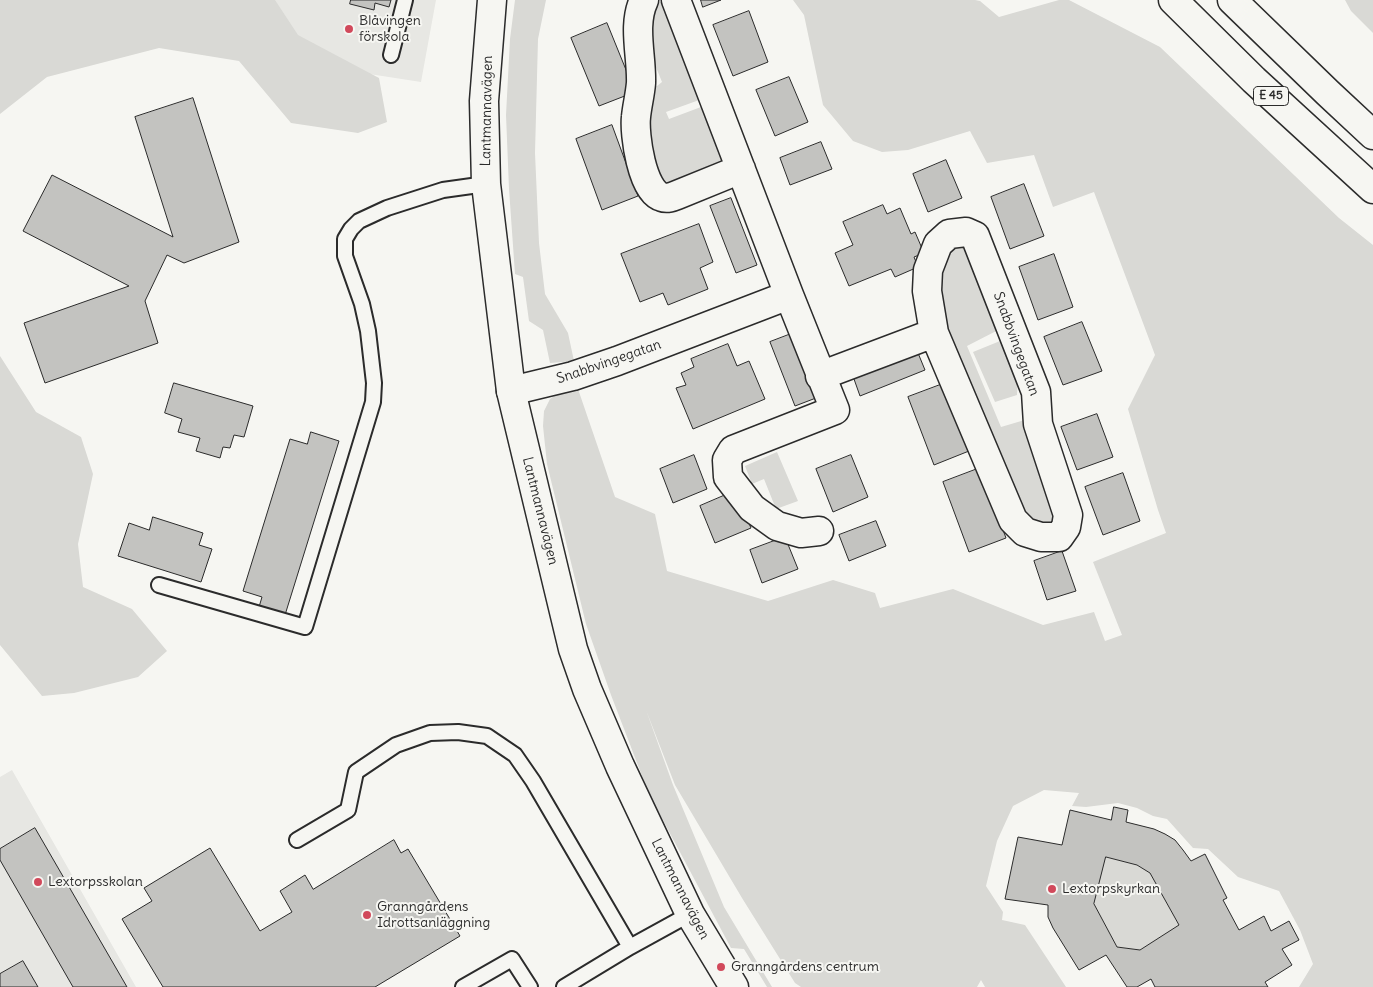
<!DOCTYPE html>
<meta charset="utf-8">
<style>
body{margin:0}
canvas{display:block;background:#f6f6f2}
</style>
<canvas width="1373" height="987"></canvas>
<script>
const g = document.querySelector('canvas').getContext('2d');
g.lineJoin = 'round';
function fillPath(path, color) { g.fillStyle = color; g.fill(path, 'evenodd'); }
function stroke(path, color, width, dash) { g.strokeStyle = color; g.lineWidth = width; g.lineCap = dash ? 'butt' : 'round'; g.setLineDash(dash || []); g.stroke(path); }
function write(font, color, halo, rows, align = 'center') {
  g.font = font + ' Delius,sans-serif'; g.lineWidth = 4; g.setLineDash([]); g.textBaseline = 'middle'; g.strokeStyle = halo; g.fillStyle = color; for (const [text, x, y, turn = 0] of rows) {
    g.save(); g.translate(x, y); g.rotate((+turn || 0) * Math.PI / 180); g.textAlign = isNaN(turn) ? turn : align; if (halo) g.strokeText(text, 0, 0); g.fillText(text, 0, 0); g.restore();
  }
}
fillPath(new Path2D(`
 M267 0H436L421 82 266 58Z
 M12 770 136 987H0V777Z`), '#e7e7e3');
fillPath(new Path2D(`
 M0 0H275L298 35 379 78 387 122 358 133 291 123 239 61 159 48 47 77 0 114Z
 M515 0H546L538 39 535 153 539 243 545 294 568 333 574 361 550 363 543 330 529 321 523 277 515 274 509 189 506 115 510 39Z
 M793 0H975L980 1 999 17 1059 0H1069L1160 47 1339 218 1373 245V987H1299L1313 964 1300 930 1279 891 1238 877 1208 849 1193 848 1167 819 1153 816 1137 808 1118 803 1086 807 1072 806 1079 793 1044 790 1013 806 997 841 986 886 1003 912 1002 920 1025 925 1066 987H985L981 980 977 987H801L795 983 742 898 675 785 646 710 673 785 724 907 772 987H767L744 949 731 948 649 794 611 695 586 624 547 464 543 426 544 411 550 399 557 394 578 389 615 497 655 514 667 571 768 601 833 580 875 593 880 608 953 589 1043 625 1094 612 1105 641 1122 635 1093 562 1166 533 1158 510 1128 409 1155 355 1094 192 1053 207 1034 155 987 163 970 131 908 150 882 152 853 141 823 105 804 15Z
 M1345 0H1373V33L1351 11Z
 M661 2 667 5 702 99 666 112 669 119 709 104 728 163 674 187 659 182 648 159V84L657 86 662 82 645 40 654 4Z
 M951 242 965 245 1004 327 967 346 1001 427 1028 419 1060 516 1052 526 1020 518 939 307V260Z
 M1005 339 1018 373 1017 395 995 402 973 352Z
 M0 356 36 412 81 437 93 474 78 544 83 587 132 609 167 651 138 677 74 693 42 696 0 645Z
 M777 452 798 501 776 509 764 479 752 484 745 466Z
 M1106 857 1137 865 1150 873 1179 925 1140 950 1117 947 1094 904Z`), '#d9d9d5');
const building = new Path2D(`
 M351 0H391L389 7 375 3 374 10 350 4Z
 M701 0H721L703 7Z
 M749 11 768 62 733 76 713 25Z
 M607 23 635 92 599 106 571 38Z
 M789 77 808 122 775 136 756 90Z
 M193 98 239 242 184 263 167 255 145 301 158 343 45 383 24 323 129 286 23 231 52 175 173 237 135 117Z
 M612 125 638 196 602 210 576 139Z
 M821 142 832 169 790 185 780 158Z
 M946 160 962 198 928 212 913 174Z
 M1024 184 1044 236 1010 249 991 197Z
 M731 198 757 265 736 273 710 206Z
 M883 205 887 214 900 208 911 234 915 232 924 253 914 257 918 267 895 277 891 269 849 286 835 253 853 245 843 222Z
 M699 224 713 262 700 268 708 289 668 305 663 293 640 302 621 254Z
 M1054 254 1073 307 1038 320 1019 267Z
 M1082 322 1102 371 1063 385 1044 337Z
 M791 334 816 398 795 406 770 342Z
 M728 344 737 366 749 361 765 399 693 429 676 388 686 385 681 373 694 367 691 359Z
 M918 353 925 370 860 396 854 379Z
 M948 382 974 449 934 465 908 397Z
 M174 383 253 406 244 437 234 435 230 448 223 447 220 458 196 451 200 438 178 432 182 419 165 413Z
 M1097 414 1113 457 1077 470 1061 427Z
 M311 432 339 441 285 615 259 607 262 597 243 591 290 439 307 444Z
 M694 455 707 489 673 503 660 469Z
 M851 455 868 497 833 512 816 469Z
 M980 468 1006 538 969 552 943 482Z
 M1123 473 1140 521 1103 535 1085 487Z
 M735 491 751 528 715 543 700 506Z
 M153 517 203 533 199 545 212 549 201 582 118 556 129 523 149 530Z
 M876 521 886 546 849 561 839 535Z
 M785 537 798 569 762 583 750 550Z
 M1062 551 1076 591 1047 600 1034 561Z
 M1114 807 1128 810 1126 822 1154 829 1165 834 1175 840 1183 850 1191 861 1205 854 1227 898 1223 900 1239 930 1264 916 1271 931 1289 921 1299 940 1282 949 1292 965 1265 982 1268 987H1155L1151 979 1137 987H1127L1106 955 1079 970 1053 928 1048 917V905L1005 899 1018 837 1062 845 1070 810 1111 820ZM1106 857 1137 865 1150 873 1179 925 1140 950 1117 947 1094 904Z
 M35 828 127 987H73L0 860V849Z
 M394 840 401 853 408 849 460 936 375 987H163L122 919 152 901 144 888 210 848 260 931 292 912 280 891 305 875 313 889Z
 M23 961 38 987H0V974Z`);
fillPath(building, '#c3c3c0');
stroke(building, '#2b2b2b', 1);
const service = new Path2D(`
 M391 55 405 0
 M159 585 305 627 373 402 374 383 368 331 362 304 345 256V239L351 229 359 221 387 208 443 190 486 184
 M297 840 348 810 356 772 396 745 430 733 458 732 487 736 515 755 533 781 630 947
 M463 987 512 959 530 987
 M564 987 630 947 690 914`);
const minor = new Path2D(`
 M644 0C632 25 642 56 641 83 640 95 637 106 636 117 634 134 642 192 662 197 667 199 672 197 677 195L741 169
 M676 0 789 295 835 410 733 450 727 460 728 477 752 508 777 526 801 533 819 531
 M966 232 975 236 1036 392 1038 424 1068 515 1066 527 1059 537H1041L1025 532 1013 520 934 333 927 291 928 270 938 244 949 234Z
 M820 376 934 333
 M511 391 573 376 617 361 789 295`);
const tertiary = new Path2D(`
 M492 0 484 101 486 184 511 391 573 649 587 689 620 766 690 914 734 987`);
const trunk = new Path2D(`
 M1173 0 1254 80 1373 189
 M1232 0 1328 93 1373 135`);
stroke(service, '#2b2b2b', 18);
stroke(minor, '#2b2b2b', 31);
stroke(tertiary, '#2b2b2b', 31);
stroke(trunk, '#2b2b2b', 31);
stroke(service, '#f6f6f2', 14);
stroke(minor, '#f6f6f2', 28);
stroke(tertiary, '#f6f6f2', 28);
stroke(trunk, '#f6f6f2', 28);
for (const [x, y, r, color] of [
 [349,29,5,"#d1495b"],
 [38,882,5,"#d1495b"],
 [1052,889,5,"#d1495b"],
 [367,915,5,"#d1495b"],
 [721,967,5,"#d1495b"]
]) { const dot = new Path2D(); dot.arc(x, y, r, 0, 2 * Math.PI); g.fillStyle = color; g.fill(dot); stroke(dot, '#f6f6f2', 2); }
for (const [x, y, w] of [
 [1271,96,35]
]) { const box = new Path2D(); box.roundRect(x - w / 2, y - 9.5, w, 19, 4); g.fillStyle = '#f6f6f2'; g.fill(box); stroke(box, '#2b2b2b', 1); }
write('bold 12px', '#2b2b2b', null, [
 ["E 45",1271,96]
]);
write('14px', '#2b2b2b', '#f6f6f2', [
 ["Blåvingen",359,21],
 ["förskola",359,37],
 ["Lextorpsskolan",48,882],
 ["Lextorpskyrkan",1062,889],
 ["Granngårdens",377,907],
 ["Idrottsanläggning",377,923],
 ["Granngårdens centrum",731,967]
], 'left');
write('14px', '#2b2b2b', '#f6f6f2', [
 ["Lantmannavägen",487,111,-89],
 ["Snabbvingegatan",1016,344,70],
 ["Snabbvingegatan",609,362,-19],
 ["Lantmannavägen",540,511,76],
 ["Lantmannavägen",680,889,63]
]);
</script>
